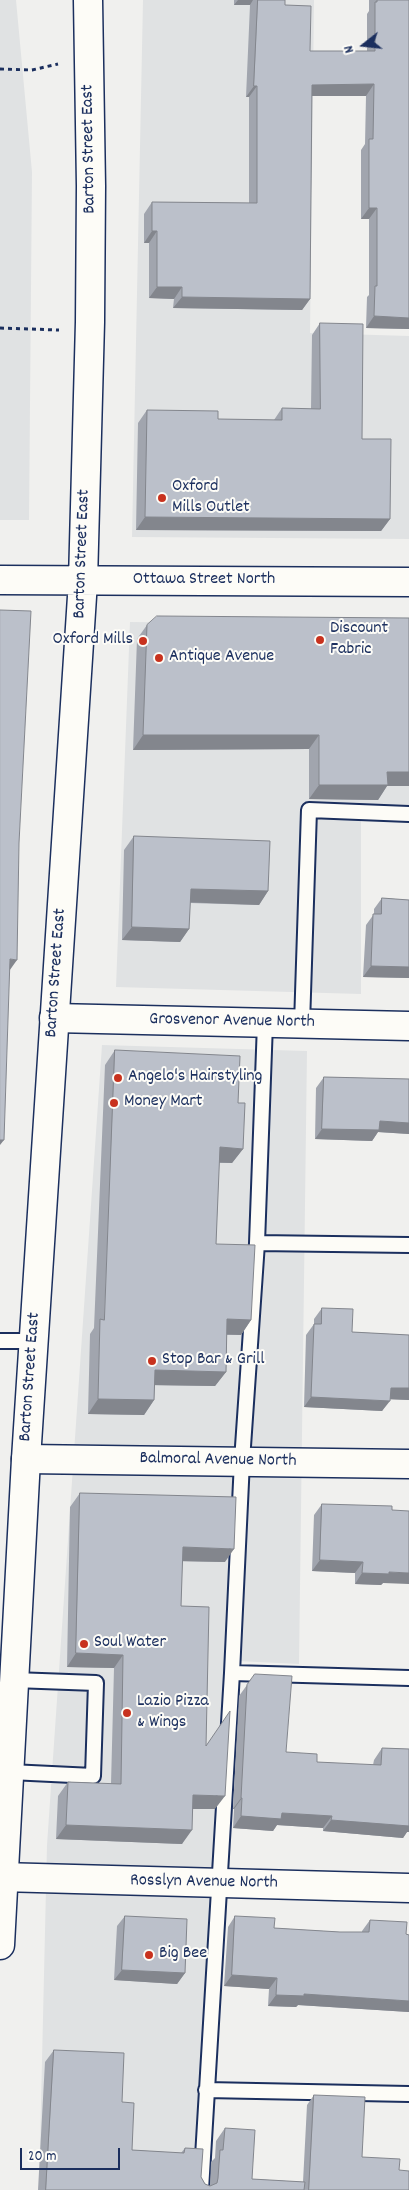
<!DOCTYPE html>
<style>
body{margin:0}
#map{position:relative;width:409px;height:2190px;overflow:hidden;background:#f0f0ee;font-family:Dekko,sans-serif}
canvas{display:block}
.north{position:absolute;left:339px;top:20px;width:50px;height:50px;-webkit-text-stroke:4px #fdfcf7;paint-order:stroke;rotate:254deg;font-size:14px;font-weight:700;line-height:20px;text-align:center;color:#1b2f5e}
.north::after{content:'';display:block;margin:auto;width:18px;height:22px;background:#1b2f5e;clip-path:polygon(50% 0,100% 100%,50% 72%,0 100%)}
.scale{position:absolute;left:20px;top:2148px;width:100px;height:22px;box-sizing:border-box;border:2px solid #1b2f5e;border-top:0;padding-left:6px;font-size:15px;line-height:18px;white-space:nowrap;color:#1b2f5e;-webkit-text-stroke:4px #fdfcf7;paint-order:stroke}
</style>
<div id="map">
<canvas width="409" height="2190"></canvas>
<div class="north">N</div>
<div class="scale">20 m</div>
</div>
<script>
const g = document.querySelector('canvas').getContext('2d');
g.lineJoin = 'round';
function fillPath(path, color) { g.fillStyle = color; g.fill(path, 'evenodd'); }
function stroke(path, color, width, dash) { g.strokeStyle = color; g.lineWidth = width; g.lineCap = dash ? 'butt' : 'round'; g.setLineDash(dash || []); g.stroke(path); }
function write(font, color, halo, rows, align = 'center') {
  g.font = font + ' Dekko,sans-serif'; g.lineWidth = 4; g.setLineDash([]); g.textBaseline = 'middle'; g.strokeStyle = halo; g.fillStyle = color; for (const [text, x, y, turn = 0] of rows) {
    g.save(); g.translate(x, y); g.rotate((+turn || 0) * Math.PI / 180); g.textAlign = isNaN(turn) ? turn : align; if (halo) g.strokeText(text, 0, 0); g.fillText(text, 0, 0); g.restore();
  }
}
fillPath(new Path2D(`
 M0 0H16L32 172 29 520H0Z
 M143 0H314L310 333 409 336V539L132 537Z
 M130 622 409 625V814H361V994L116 987Z
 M102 1045 307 1051 299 1664 237 1661 198 2190H39L47 1845Z`), '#e0e2e3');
const lane = new Path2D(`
 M302 1024 309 810 409 814
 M257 1243 409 1245
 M0 1341H34
 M232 1673 409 1678
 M10 1772 93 1776 96 1683 14 1680
 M206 2090 409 2094
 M201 2190 232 1673 242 1461 257 1243 265 1023`);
const street = new Path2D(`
 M54 1018 409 1026
 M26 1459 409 1464
 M0 1877 409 1888`);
const secondary = new Path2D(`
 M0 580 409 582
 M0 1945 26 1459 83 581 90 322 91 186 88 0`);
stroke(lane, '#1b2f5e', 18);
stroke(street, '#1b2f5e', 31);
stroke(secondary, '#1b2f5e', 31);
stroke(new Path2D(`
 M0 69 32 70 58 64
 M0 328 59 330`), '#1b2f5e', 3, [4, 4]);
stroke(lane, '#fdfcf7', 14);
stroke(street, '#fdfcf7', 28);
stroke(secondary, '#fdfcf7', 28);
fillPath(new Path2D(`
 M234 0H285V5L310 51H367V14L369 11V0H409V329L366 328 367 297 369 295V219H361V150L365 144 366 96H312L310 299 302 310 173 308 174 299 149 298V243H144V214L152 202 249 203V97H246L250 5H234Z
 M320 323 390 519 381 531 136 530 138 423 147 410 218 419 274 420 282 408 311 409 312 335Z
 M409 618V786H387L378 800 309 799V749L133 750 137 639 147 625Z
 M134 836 268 891 259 905 190 903 189 929 180 942 122 940 124 850Z
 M382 898 409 900V978L363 977 366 925 374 914V909Z
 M115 1050 238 1103 243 1149 232 1163H219L216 1244 251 1320 241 1335H227L226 1372 215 1386 155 1385 154 1400 144 1415 88 1414 90 1334 94 1328 105 1065Z
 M324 1077 409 1079V1134L378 1132 372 1141 315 1139 316 1088Z
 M322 1308 352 1332 409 1335V1400L390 1399 382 1411 304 1407 306 1335 314 1324V1319Z
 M80 1493 225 1562 182 1561 181 1606 206 1746 215 1809H193L182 1844 56 1839 58 1796 68 1782 111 1784 114 1668 67 1667 70 1507Z
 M322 1504 383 1583 381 1585 355 1584V1573L312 1571 314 1515Z
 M255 1674 286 1752 317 1762 373 1765 374 1760 382 1748 409 1749V1832H407L403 1838 323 1831V1828L277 1825 273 1831 233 1828 234 1809H233L239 1696Z
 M125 1916 185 1973 177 1984 114 1980 117 1926Z
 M235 1916 274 1928 340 1932H362V1931L370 1920 406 1934 409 1935V2012L298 2005 296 2007 268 2006 269 1989 224 1986 228 1927Z
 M54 2050 122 2102 132 2150 181 2153 185 2148 205 2184 210 2186 211 2162 215 2158 216 2141 225 2128 252 2179 303 2182 307 2105 314 2095 362 2157 399 2170 409 2190H38L45 2062Z`), '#a1a5ae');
fillPath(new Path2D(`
 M238 0H253L250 5H234Z
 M374 84 366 96H304L312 85Z
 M254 86H257L249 97H246Z
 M369 208H377L369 219H361Z
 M152 231H157L149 243H144Z
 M157 287H182L174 299 149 298Z
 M182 297 310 299 302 310 173 308Z
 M374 316 409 318V329L366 328Z
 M145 517 390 519 381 531 136 530Z
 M143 735H319L309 749 133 750Z
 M387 772H409V786H387L378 800 309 799 319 785Z
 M191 889 268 891 259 905 181 902Z
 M132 927 189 929 180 942 122 940Z
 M10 959 17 960 7 974Z
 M371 966 409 967V978L363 977Z
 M380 1121 409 1123V1134L378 1132 372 1141 315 1139 322 1129Z
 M0 1140H4L0 1145Z
 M220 1147 243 1149 232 1163 209 1162Z
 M227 1319 251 1320 241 1335 217 1334Z
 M155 1370 226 1372 215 1386 145 1385Z
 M391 1388H409V1400L383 1399Z
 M311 1397 390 1401 382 1411 304 1407Z
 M98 1399 154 1400 144 1415 88 1414Z
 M183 1547 234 1549 225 1562 173 1561Z
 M320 1560 363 1562 355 1573 312 1571Z
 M389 1572 409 1573V1584L383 1583 381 1585 355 1584 362 1573Z
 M76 1653 123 1655 114 1668 67 1667Z
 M193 1795 225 1796 215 1809H184Z
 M241 1798H242L234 1809H233Z
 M282 1813 332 1816 323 1828 277 1825 273 1831 233 1828 241 1816Z
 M331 1820 409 1824V1832H407L403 1838 323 1831Z
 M66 1825 192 1830 182 1844 56 1839Z
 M122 1970 185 1973 177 1984 114 1980Z
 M232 1975 277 1978 269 1989 224 1986Z
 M304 1994 409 2001V2012L298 2005 296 2007 268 2006 276 1995Z`), '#83868d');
const building = new Path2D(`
 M258 0H285V5L311 6 310 51H375V2H377V0H409V318L374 316 375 286H377V208H369V139H373L374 84 312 85 310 299 182 297V287H157V231H152V202L257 203V86H254Z
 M320 323 363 324 362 439H391L390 519 145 517 147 410 218 411V419L282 420V408L320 409Z
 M0 610 31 611 19 843 17 960 10 959 4 1140H0Z
 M157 616 409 618V772H387L388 785H319V735H143L147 625Z
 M134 836 270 841 268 891 191 889 189 929 132 927Z
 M382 898 409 900V967L371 966 373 914H381Z
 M115 1050 240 1056 238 1103H245L243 1149 220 1147 216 1244 255 1245 251 1320 227 1319 226 1372 155 1370 154 1400 98 1399 100 1319 104 1320Z
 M324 1077 409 1079V1123L380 1121 379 1130 322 1129Z
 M322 1308 353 1309 352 1332 409 1335V1388H391L390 1401 311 1397 314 1324H321Z
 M80 1493 236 1497 234 1549 183 1547 181 1606 209 1607 206 1746 230 1711 225 1796 193 1795 192 1830 66 1825 68 1782 121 1784 123 1655 76 1653Z
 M322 1504 392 1506V1510L409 1511V1573L389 1572V1574L362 1573 363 1562 320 1560Z
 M255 1674 292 1676 286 1752 317 1754V1762L381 1765 382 1748 409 1749V1826L331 1820 332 1816 282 1813 281 1819 241 1816 242 1798H241L247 1685Z
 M125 1916 187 1919 185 1973 122 1970Z
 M235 1916 275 1918 274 1928 340 1932H369L370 1920 407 1922 406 1934 409 1935V2001L304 1994V1996L276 1995 277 1978 232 1975Z
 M54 2050 124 2053 122 2102 134 2103 132 2150 184 2153 185 2148 203 2149 201 2177 205 2184 210 2186 217 2183 218 2178 220 2150H223L225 2128 255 2130 252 2179 305 2182 304 2190H46Z
 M314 2095 365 2097 362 2157 400 2159 399 2170 409 2171V2190H309Z`);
fillPath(building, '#bbc0ca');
stroke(building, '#83868d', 1);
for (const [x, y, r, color] of [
 [162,498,5,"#c8321e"],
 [320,640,5,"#c8321e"],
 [143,641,5,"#c8321e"],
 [159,658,5,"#c8321e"],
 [118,1078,5,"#c8321e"],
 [114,1103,5,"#c8321e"],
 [152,1361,5,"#c8321e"],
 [84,1644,5,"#c8321e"],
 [127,1713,5,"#c8321e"],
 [149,1955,5,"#c8321e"]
]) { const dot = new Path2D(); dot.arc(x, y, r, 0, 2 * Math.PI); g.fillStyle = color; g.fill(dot); stroke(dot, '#fdfcf7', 2); }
write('18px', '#1b2f5e', '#fdfcf7', [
 ["Barton Street East",90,149,-91],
 ["Barton Street East",83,554,-88],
 ["Ottawa Street North",204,581],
 ["Barton Street East",57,973,-86],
 ["Grosvenor Avenue North",232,1022,1],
 ["Barton Street East",31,1377,-86],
 ["Balmoral Avenue North",218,1461,1],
 ["Rosslyn Avenue North",204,1883,1]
]);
write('18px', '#1b2f5e', '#fdfcf7', [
 ["Oxford",172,488],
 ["Mills Outlet",172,509],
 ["Discount",330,630],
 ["Fabric",330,651],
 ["Oxford Mills",133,641,"right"],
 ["Antique Avenue",169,658],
 ["Angelo's Hairstyling",128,1078],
 ["Money Mart",124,1103],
 ["Stop Bar & Grill",162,1361],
 ["Soul Water",94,1644],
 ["Lazio Pizza",137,1703],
 ["& Wings",137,1724],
 ["Big Bee",159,1955]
], 'left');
</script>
